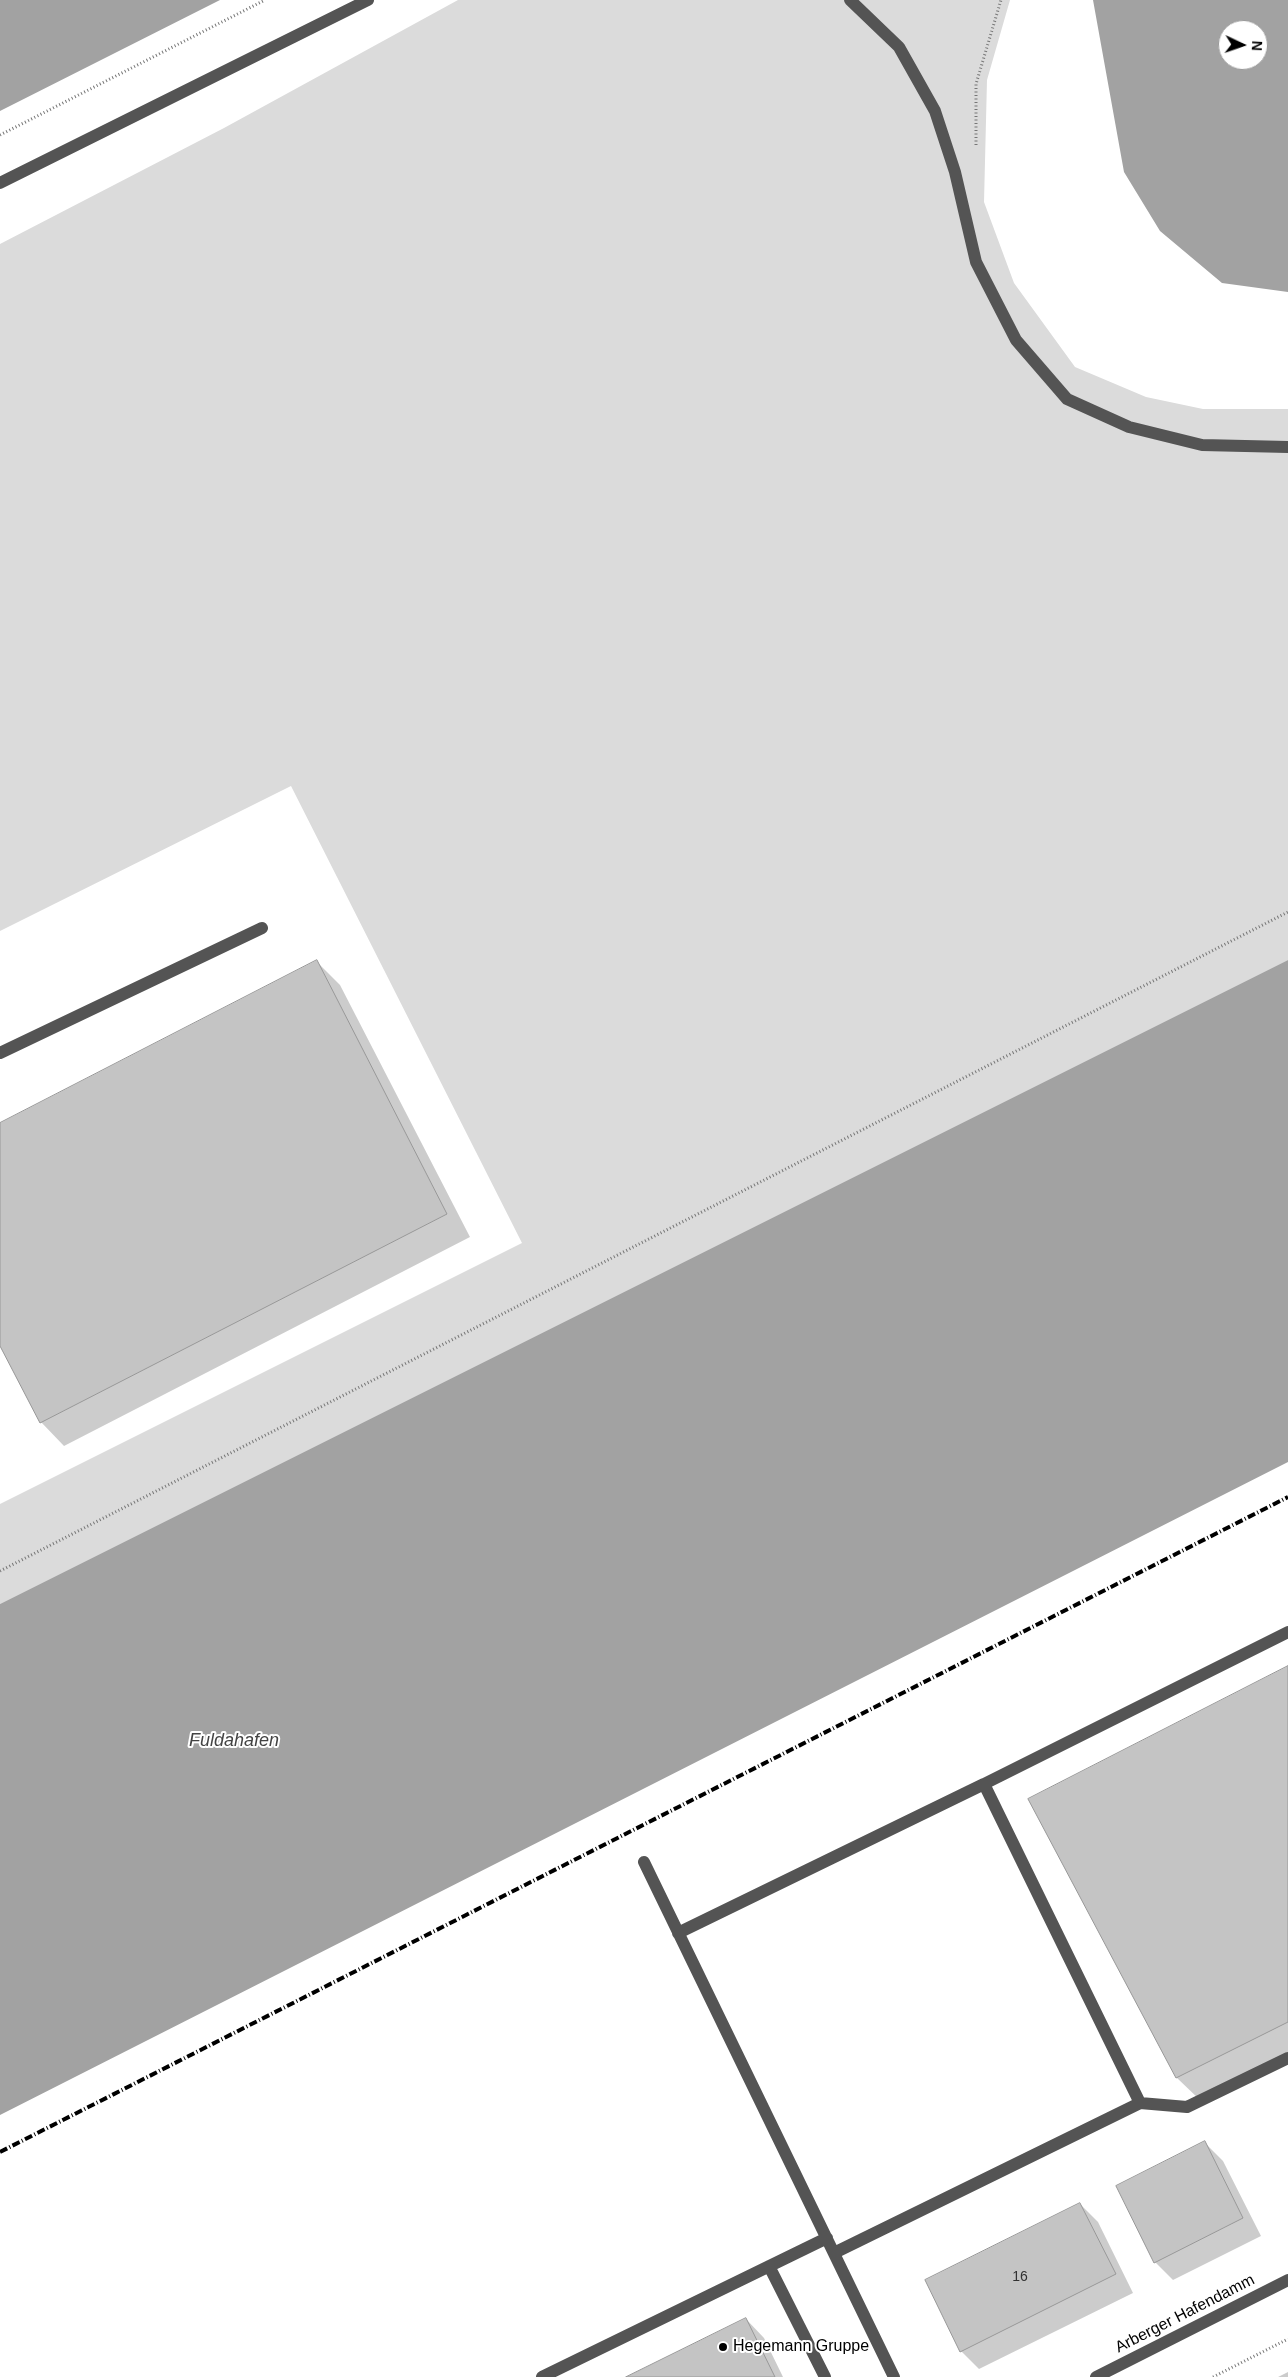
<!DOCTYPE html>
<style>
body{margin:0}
#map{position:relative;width:1288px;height:2377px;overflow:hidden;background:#fff;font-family:Helvetica,sans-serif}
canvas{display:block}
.north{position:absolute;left:1218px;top:20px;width:50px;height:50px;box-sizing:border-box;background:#fff;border:1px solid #999;border-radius:50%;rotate:93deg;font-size:14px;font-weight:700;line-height:20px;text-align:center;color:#000}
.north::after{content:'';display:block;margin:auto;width:18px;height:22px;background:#000;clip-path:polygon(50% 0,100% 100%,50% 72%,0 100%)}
</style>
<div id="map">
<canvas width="1288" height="2377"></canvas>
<div class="north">N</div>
</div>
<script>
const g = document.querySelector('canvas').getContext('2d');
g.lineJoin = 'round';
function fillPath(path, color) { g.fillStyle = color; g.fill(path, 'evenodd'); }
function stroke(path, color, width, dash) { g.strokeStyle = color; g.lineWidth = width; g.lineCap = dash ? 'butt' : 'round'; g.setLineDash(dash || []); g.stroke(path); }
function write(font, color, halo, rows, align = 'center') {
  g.font = font + ' Helvetica,sans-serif'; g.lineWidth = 4; g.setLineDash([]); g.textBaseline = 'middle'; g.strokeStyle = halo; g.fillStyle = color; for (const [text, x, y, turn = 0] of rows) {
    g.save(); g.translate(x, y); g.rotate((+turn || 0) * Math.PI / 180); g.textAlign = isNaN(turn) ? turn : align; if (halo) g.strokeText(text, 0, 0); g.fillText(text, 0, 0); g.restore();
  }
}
fillPath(new Path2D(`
 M458 0H1010L987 80 984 202 1014 283 1075 367 1146 397 1203 409H1288V960L0 1604V1504L522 1243 291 786 0 931V244L224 128Z`), '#dbdbdb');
fillPath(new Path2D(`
 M0 0H220L0 111Z
 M1093 0H1288V292L1222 283 1160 231 1124 172ZM1228 30H1258V60H1228Z
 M1288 960V1462L0 2115V1604Z`), '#a2a2a2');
fillPath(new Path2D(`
 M317 962 340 985 470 1237 64 1446 41 1422 0 1343V1125Z
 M1288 1668V2057L1201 2101 1177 2078 1030 1799Z
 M1205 2143 1223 2161 1261 2236 1173 2280 1155 2262Z
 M1080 2204 1098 2222 1133 2293 979 2369 961 2351Z
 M746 2319 764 2338 783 2377H629Z
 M1288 2372V2377H1278Z`), '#0003');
const building = new Path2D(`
 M317 960 447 1214 40 1423 0 1346V1123Z
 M1288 1666V2022L1176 2078 1028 1799Z
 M1205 2141 1243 2218 1154 2263 1116 2186Z
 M1080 2203 1116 2274 960 2352 925 2280Z
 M746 2318 775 2377H626Z`);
fillPath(building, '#c4c4c4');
stroke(building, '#989898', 1);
stroke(new Path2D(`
 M0 135 265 0
 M976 145V84L1001 0
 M0 1571 1288 912
 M1213 2377 1288 2339`), '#767676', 3, [1, 2.5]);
stroke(new Path2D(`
 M850 0 899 47 935 111 955 172 976 262 1016 340 1067 399 1129 427 1202 445 1288 447
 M0 183 368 0
 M0 1053 262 928
 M984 1784 1288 1632
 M644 1862 894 2377
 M678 1933 984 1784 1140 2103 834 2253
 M1140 2103 1187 2107 1288 2058
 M769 2266 825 2377
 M542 2377 827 2238
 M1096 2377 1288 2280`), '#545454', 12);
stroke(new Path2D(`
 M0 2152 1288 1497`), '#000', 4, [8, 2.5, 1, 2.5]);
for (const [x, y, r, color] of [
 [723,2347,5,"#000"]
]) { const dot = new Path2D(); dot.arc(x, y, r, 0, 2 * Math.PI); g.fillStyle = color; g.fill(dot); stroke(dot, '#fff', 2); }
write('14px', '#313131', null, [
 ["16",1020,2277]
]);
write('16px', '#000', '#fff', [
 ["Arberger Hafendamm",1185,2314,-27]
]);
write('16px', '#000', '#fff', [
 ["Hegemann Gruppe",733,2347]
], 'left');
write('italic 18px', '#434343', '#fff', [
 ["Fuldahafen",234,1741]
]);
</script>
